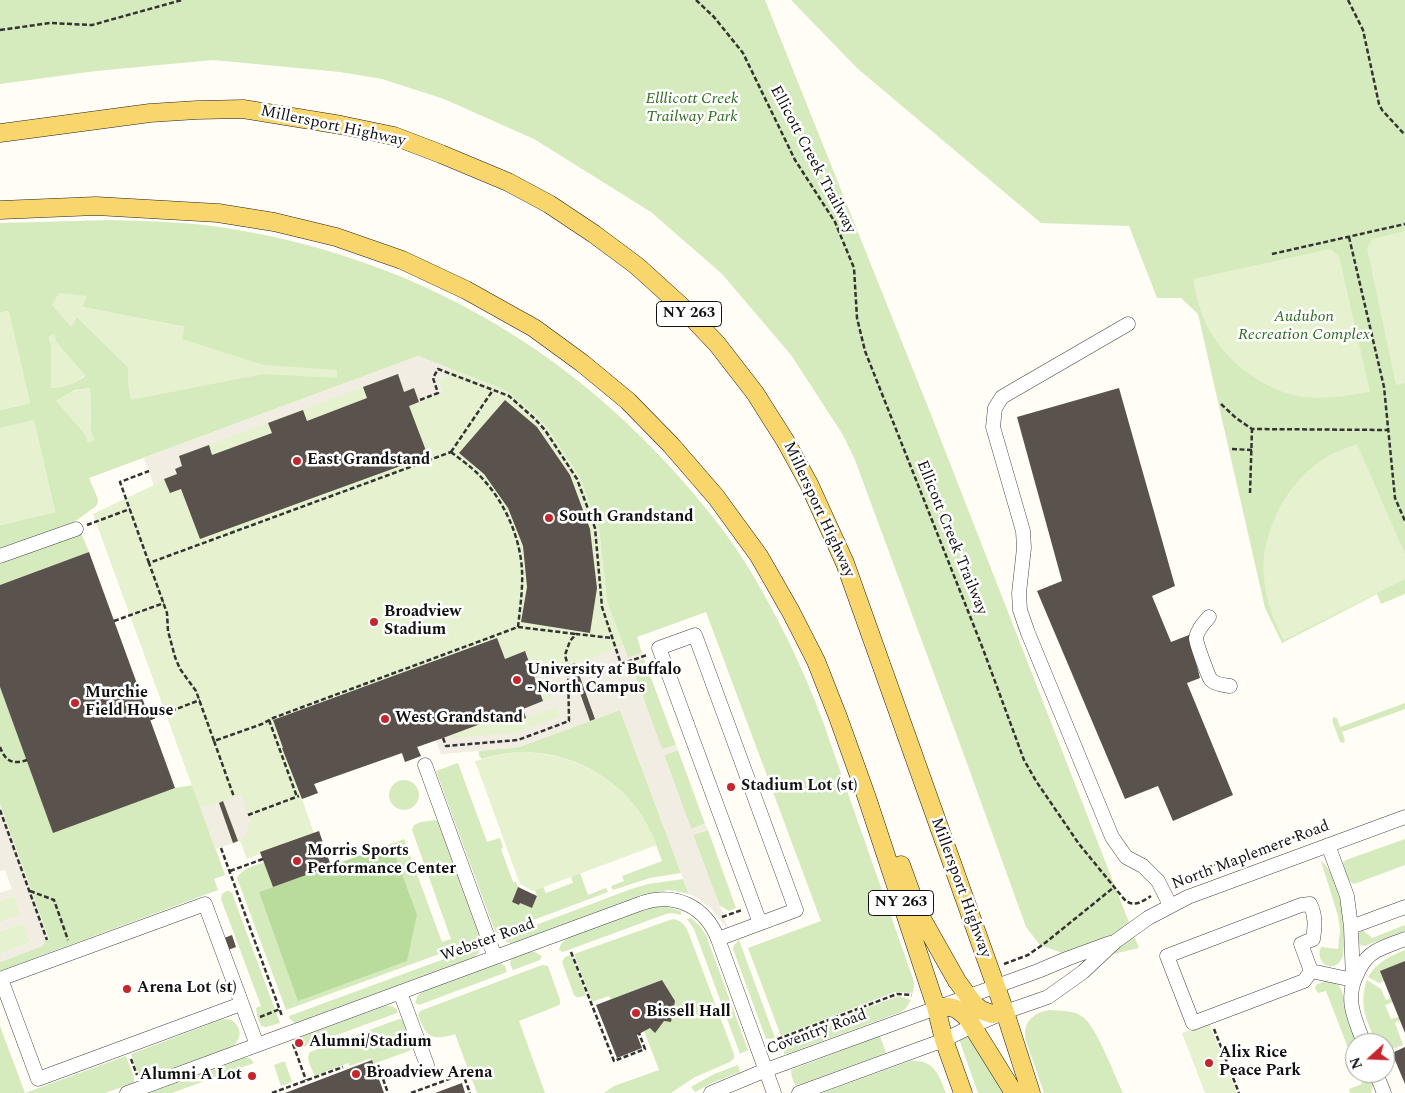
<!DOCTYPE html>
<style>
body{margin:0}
#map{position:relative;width:1405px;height:1093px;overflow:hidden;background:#fffdf5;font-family:Spectral,serif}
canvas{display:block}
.north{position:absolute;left:1345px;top:1033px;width:50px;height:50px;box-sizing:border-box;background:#fff;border:1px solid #a0a0a0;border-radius:50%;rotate:250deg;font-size:14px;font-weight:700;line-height:20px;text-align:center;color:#111}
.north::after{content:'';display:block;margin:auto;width:18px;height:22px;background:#c4262e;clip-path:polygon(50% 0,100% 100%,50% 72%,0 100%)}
</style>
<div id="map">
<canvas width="1405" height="1093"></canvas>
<div class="north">N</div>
</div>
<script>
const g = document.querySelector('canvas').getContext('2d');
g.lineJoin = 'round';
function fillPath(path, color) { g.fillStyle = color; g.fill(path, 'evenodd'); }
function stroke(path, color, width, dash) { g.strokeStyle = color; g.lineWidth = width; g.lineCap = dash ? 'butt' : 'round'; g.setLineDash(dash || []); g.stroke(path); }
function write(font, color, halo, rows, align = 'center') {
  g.font = font + ' Spectral,serif'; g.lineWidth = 5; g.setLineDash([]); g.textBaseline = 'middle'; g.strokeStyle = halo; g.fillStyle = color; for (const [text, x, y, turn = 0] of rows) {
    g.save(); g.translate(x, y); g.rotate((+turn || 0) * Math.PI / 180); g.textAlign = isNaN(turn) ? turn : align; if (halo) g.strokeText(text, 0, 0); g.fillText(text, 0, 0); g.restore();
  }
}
fillPath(new Path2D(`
 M0 0H765L930 412 1139 948 1084 961 1040 945 1026 927 964 755 855 460 843 435 791 355 722 274 651 212 534 139 444 99 382 79 340 72 213 60 96 71 0 84Z
 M791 0H1405V594L1381 604 1377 594 1282 643 1265 608 1198 314 1181 298H1157L1129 226 1041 223 858 69Z
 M110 220C149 221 188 222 226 228 400 255 554 338 672 469 701 501 729 535 751 572 779 619 803 668 822 719L913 979 914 984 913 993 895 992 781 1036 748 948 821 921 706 612 637 637 642 653 628 658 607 602 599 529 511 394 500 388 418 356 89 478 98 499V503L95 507 74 522 0 549V525L55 512 34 421 0 428V410L30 403 8 311 0 313V223ZM87 296 82 307 185 327 128 367 77 317 71 327ZM57 343 85 376C75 384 64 387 52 388L51 345ZM90 388 91 432 94 440 88 442 85 434 57 401 75 390Z
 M81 533 89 552 0 585V564Z
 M644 659 676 745 662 750 631 664Z
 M0 687 53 832 175 788 193 785 225 875 214 879 218 890 0 971V962L42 946 45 941 49 939 0 804Z
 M1405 703V709L1342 732 1345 740 1344 743 1340 742 1332 720 1334 717 1337 718 1340 727Z
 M620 710 681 873 650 878 613 890 611 886 624 881 622 876 662 861C655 841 647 821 633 804 597 760 536 741 482 759L479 756V751L519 747Z
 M678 750 705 824 691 829 664 755Z
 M458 763 487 842 500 838 503 848 501 849 513 882H516L518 887 512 902 519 905 520 903 532 908 537 896 535 890 543 887 546 893 573 883 571 877 580 873 588 895 606 888 608 892 496 934 436 771Z
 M389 795a15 15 0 1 1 30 0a15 15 0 1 1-30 0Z
 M435 820 439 822 483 938 286 1010 237 878C243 868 254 866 264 862L273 887 259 892 417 914 391 844 404 839 442 942 451 939 412 830 414 825 421 822Z
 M708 830 736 908 729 911 719 905 693 835Z
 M1405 839V865L1354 884C1347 882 1345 870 1343 862L1346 860Z
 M1321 861C1334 869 1343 906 1344 921 1345 929 1344 937 1344 945 1343 950 1344 956 1341 960 1333 974 1314 963 1321 947L1338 949 1340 930 1338 916Z
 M683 879 689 894 675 891 668 890 645 894 515 942 510 943 505 942 507 936 631 889 648 884Z
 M226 891H229L232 893 280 1023 266 1027 261 1026 257 1016 256 1008 261 1006 221 899 222 894Z
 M656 907H667L681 911V915L673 913 666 914 563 952 559 950 561 944 567 938 644 910Z
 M691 918 700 926 706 935 748 1050 740 1054 694 929 687 919Z
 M674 919C682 921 686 926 689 934L734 1054V1058L730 1062 695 1077 671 1093H604L614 1086 659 1070 644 1031 664 1021 671 1022 674 1001 662 980 611 1000 609 996 592 1002 574 954 670 920Z
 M1405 925V931L1364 946 1360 945 1358 942 1359 933 1363 930 1372 938Z
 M739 940 775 1038 766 1039 733 949 734 945Z
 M474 948 480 952 474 957 295 1023 290 1019 289 1016Z
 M1405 950V961L1384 981 1379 983 1368 977C1377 962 1390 956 1405 950Z
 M530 952H535L542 956 540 960 513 970 510 964 511 959Z
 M571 955 586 995C581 997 577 999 574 995L562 962 565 957Z
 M501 963 505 966 507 972 419 1005 415 1003 418 995 424 991Z
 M542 965 548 966 560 1000V1004L557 1006 519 1021 545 1093H477L455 1034C432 1041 426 1038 418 1015L420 1011Z
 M1367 980 1381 989 1386 1000 1391 998 1393 1002 1385 1005 1391 1019 1399 1017 1400 1020 1395 1023 1403 1045 1385 1052V1043H1376C1367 1020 1358 1005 1367 980Z
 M1325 981 1337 983 1342 991 1347 1017 1357 1043H1355V1066L1326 991 1318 993 1315 988 1316 985Z
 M899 996 911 1000 906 1008 901 1012 787 1054H784L782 1039Z
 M385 1006C389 1005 393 1006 397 1009V1013L304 1047 300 1037Z
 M1049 1010C1059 1011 1074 1010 1083 1017 1096 1026 1115 1076 1123 1093H1044L1026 1041C1022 1023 1032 1013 1049 1010Z
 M223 1019 232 1020C242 1028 242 1038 233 1046L143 1079 139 1075 131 1054Z
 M399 1019 403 1020 412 1044 411 1049 409 1051 373 1064 371 1058 350 1066 348 1063 315 1076C312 1069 305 1058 310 1052Z
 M0 1026 25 1093H0Z
 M971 1034 1006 1093H978L960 1042V1037Z
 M880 1036 886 1053 796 1086C793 1081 791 1076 791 1070Z
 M126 1056 134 1077V1083L105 1093H25Z
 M244 1058H250L254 1063 172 1093H149Z
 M910 1061C934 1059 939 1075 946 1093H822Z
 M282 1062H285L292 1082 281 1086 274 1065Z
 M738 1065 740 1072 714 1082 695 1092 691 1087 714 1074Z
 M1367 1074 1369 1075 1373 1085 1371 1093H1350L1349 1089 1362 1084V1076Z`), '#d5ebbd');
fillPath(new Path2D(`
 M391 844 417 914 407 961 298 1001 259 892Z`), '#b9dc9c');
fillPath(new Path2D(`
 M1405 231V383L1396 385 1367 248 1372 239Z
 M1330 249 1339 256 1370 392C1347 396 1322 400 1298 396 1255 387 1213 351 1200 309 1197 299 1195 289 1193 279Z
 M59 293 87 296 82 307 185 327 182 339 264 365 337 370V378L263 374 131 400 128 384V367L77 317 71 327 52 305Z
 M9 311 30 403 0 410V313Z
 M54 334 57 343 85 375C75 384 65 387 51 388V345L48 337Z
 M418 356 500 388 511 394 537 416 548 428 580 477 599 529 607 602 624 646 575 664 595 719 519 747 441 754 436 740 418 747 421 756 405 762 401 753 315 784 318 793 302 799 314 833 247 859 240 841 215 849 93 514 154 485 144 458Z
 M90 388 91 432 94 440 88 442 85 434 56 401C67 393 77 389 90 388Z
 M34 420 55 512 0 525V428Z
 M1357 444 1405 554V579L1284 640C1270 615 1261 584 1264 555 1264 551 1266 545 1267 541 1276 508 1291 483 1319 462 1329 454 1344 449 1357 444Z
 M521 752C584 754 633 786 657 845L533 891 520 884 475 761 498 755Z
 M14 896 21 915 0 923V901Z
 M24 923 31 942 0 954V931Z
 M1209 1023 1237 1093H1205L1182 1033Z`), '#e6f2cf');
fillPath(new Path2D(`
 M418 356 450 368 447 376 438 380 443 393 419 402 414 388 404 392 397 374 179 456 182 466 175 469 177 474 164 479 154 485 144 458Z
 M624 646 628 658 642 653 644 659 631 665 662 749 676 745 678 750 664 755 691 829 705 824 708 830 693 835 728 927 726 928 715 913 709 907 696 897 689 894 620 710 595 719 575 663Z
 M570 665 590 721 519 747 441 754 436 740 450 735 452 738 516 733 560 716 557 707 526 718 523 709 553 697 545 674Z
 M241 795 250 822 246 833 243 838 238 841 223 801Z
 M219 803 233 843 215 849 201 807Z
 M0 804 49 940 45 941 42 946 0 962V954L31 942 24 923 0 931V923L21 915 14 896 0 901V893L12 889 5 870 0 871Z`), '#f1ede2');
fillPath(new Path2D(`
 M398 374 404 392 414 388 419 402 409 406 428 456 200 539 181 489 170 493 164 479 177 474 175 469 182 466 179 456 209 445 212 455 272 433 268 423 303 410 307 421 367 398 363 387Z
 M1119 388 1175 586 1152 596 1171 642 1189 635 1200 678 1187 683 1233 795 1173 821 1158 786 1125 799 1037 591 1062 581 1017 417Z
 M505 400 537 427 570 475 590 529 597 588 590 633 521 622 527 587 523 546 508 508 484 474 459 453Z
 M89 552 175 788 53 833 0 687V585Z
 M497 638 505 659 525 651 543 701 523 709 526 718 510 724 507 714 443 738 417 747 421 756 405 762 402 753 314 784 318 793 302 799 282 748H283L273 720Z
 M575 663 595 719 590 721 570 665Z
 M223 801 238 841 233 843 219 803Z
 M319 831 331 866 273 887 260 852Z
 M518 887 537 896 532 908 520 903 519 905 512 902Z
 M232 935 236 947 228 950 224 938Z
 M1405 961V1033L1380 971Z
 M662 980 675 1001 671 1022 664 1021 655 1033 650 1028 637 1035 642 1048 617 1058 596 1005Z
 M1405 1047V1084L1392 1053Z
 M372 1060 384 1093H285Z
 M462 1083 465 1093H435Z`), '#5a524d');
const minor = new Path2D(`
 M1128 324 1002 397 995 408 993 427 1023 531 1024 548 1019 593 1020 610 1028 633 1112 837 1126 857 1143 866 1158 881 1170 905
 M0 556 76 529
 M1209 617C1204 623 1197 630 1196 638 1196 643 1208 676 1211 680 1216 685 1224 685 1230 686
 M425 765 495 957
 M1310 904C1316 916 1315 927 1313 939L1301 944 1311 971 1304 981 1193 1023 1167 956 1301 905Z
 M1351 927 1405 907
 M718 939 796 910 695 635 659 648 760 923
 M1311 971 1353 980 1351 927 1347 896 1328 845
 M0 979 205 904 257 1045
 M1 979 38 1079 241 1004
 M400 992 427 1065
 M1364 1043C1354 1018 1344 997 1358 972 1362 963 1367 956 1376 951 1385 946 1395 943 1405 939
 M1376 1073 1384 1093
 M127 1093 642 903C675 892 705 906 718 939L774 1093
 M711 1093 766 1070 1038 971 1069 958 1110 943
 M799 1093 944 1040 972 1026 1005 1012 1048 997 1083 972 1116 941 1148 918 1188 897 1405 817`);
const major = new Path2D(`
 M0 133 150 113 197 110 243 109 341 125 394 136 441 154 508 182 549 204 594 234 637 266 680 305 717 344 755 393 786 442 809 484 845 563 1005 1012 1031 1093
 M0 210 96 206 218 213 274 222 336 237 402 260 466 290 534 328 582 363 628 401 671 445 716 497 759 556 791 612 816 661 838 717 867 798 936 1007 944 1040 963 1093
 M901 865 918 912 957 981 968 996 974 1004 981 1010 992 1014 1005 1012
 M936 1007C953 1006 956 1007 968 1019L1014 1093`);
stroke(minor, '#444', 15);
stroke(major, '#222', 19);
stroke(new Path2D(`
 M696 0 714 17 743 53 795 160 835 222 854 268 857 318 865 351 983 649 1024 760 1036 781 1079 844 1124 899C1133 908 1142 902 1151 896
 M1348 0 1363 30 1379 104 1382 110 1405 135
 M0 30 50 23 92 25 182 0
 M1349 237 1384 387 1395 498 1405 521
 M1272 254 1405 224
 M420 400 438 393 433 378 438 369 509 396 535 419 545 430 577 479 595 528 602 607 621 664 647 655
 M1221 404 1236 418 1252 429 1388 430
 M1232 449 1252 450
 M451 452C461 460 472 467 481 477 504 501 520 536 522 570 523 589 520 608 518 627L273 718 262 724 214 741 196 691 180 669 175 657 168 631 167 613 149 563Z
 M451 452 493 390
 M1250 493 1252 429
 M87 525 130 509
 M149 563 120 482 149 471
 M114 621 164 603
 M518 627 576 634
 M150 719 200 700
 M269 720 297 797
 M443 738 446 746 518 740 569 721 568 666 565 655 570 641 576 634 612 638
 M214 741 234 797
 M0 747C5 761 13 765 27 760
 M0 810 47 940
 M248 815 299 796
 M221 848 282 1016
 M230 871 263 859
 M1173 883 1214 865 1306 833
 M30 891 54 900 68 940
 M722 917 742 910
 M571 952 614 1061 645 1049 639 1033
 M1004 964 1028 955 1045 943 1113 888
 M260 1017 280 1009
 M1214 1029 1239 1093
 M771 1043 778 1039 897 994 912 995
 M293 1044 306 1080
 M131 1059 137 1075
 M378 1065 388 1093
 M272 1093 343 1067
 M411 1093 463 1074 470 1093`), '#333', 2.5, [5, 2.5]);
stroke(minor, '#fff', 14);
stroke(major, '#f9d66b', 18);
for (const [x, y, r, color] of [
 [297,461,5,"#c4262e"],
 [549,518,5,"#c4262e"],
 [374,622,5,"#c4262e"],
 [517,680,5,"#c4262e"],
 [75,703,5,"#c4262e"],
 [385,719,5,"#c4262e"],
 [731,787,5,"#c4262e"],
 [297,861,5,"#c4262e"],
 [127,989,5,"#c4262e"],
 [636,1013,5,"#c4262e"],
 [299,1043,5,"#c4262e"],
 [1209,1063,5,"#c4262e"],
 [356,1074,5,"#c4262e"],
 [252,1076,5,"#c4262e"]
]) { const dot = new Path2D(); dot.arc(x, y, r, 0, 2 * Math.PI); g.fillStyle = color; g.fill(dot); stroke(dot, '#fff', 2); }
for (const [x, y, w] of [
 [689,314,65],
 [901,903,65]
]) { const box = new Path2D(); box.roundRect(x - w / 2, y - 12.5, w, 25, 4); g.fillStyle = '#fff'; g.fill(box); stroke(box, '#111', 1); }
write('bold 15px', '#111', null, [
 ["NY 263",689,314],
 ["NY 263",901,903]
]);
write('italic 16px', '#2f6b1f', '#fff', [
 ["Elllicott Creek",692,100],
 ["Trailway Park",692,118],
 ["Audubon",1304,318],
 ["Recreation Complex",1304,336]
]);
write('16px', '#111', '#fff', [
 ["Millersport Highway",333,127,12],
 ["Ellicott Creek Trailway",812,160,62],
 ["Millersport Highway",818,510,65],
 ["Ellicott Creek Trailway",951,538,68],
 ["North Maplemere Road",1251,856,-21],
 ["Millersport Highway",960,888,70],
 ["Webster Road",488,941,-20],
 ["Coventry Road",817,1033,-20]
]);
write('bold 16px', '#111', '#fff', [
 ["East Grandstand",307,461],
 ["South Grandstand",559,518],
 ["Broadview",384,613],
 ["Stadium",384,631],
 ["University at Buffalo",527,671],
 ["- North Campus",527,689],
 ["Murchie",85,694],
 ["Field House",85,712],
 ["West Grandstand",395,719],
 ["Stadium Lot (st)",741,787],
 ["Morris Sports",307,852],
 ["Performance Center",307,870],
 ["Arena Lot (st)",137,989],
 ["Bissell Hall",646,1013],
 ["Alumni/Stadium",309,1043],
 ["Alix Rice",1219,1054],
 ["Peace Park",1219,1072],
 ["Broadview Arena",366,1074],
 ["Alumni A Lot",242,1076,"right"]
], 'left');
</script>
